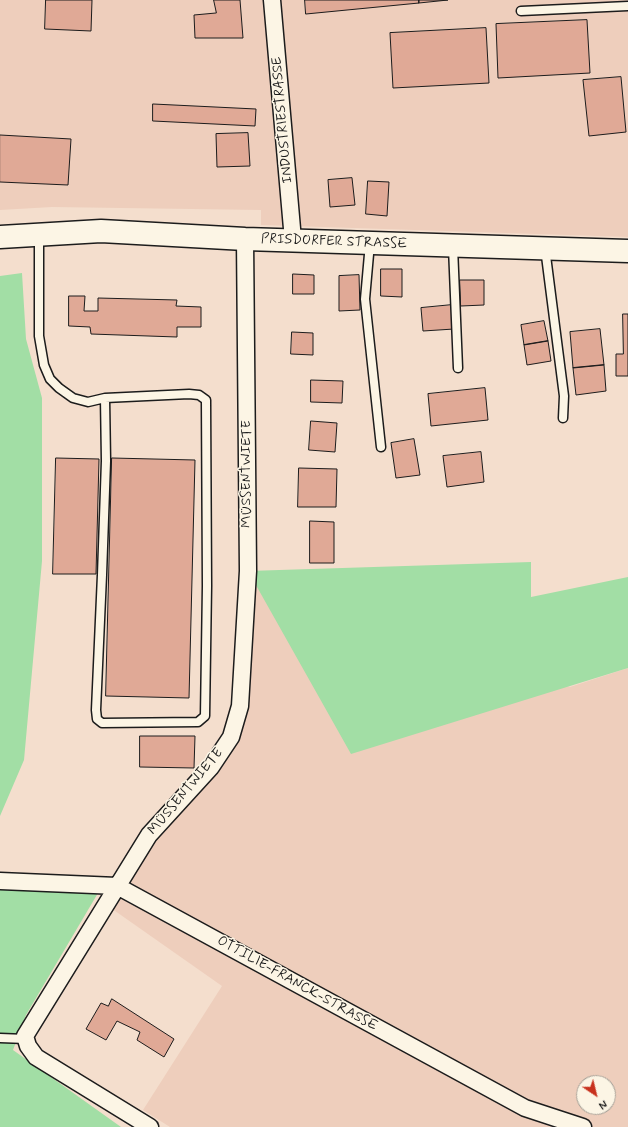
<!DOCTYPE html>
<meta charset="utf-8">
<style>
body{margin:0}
#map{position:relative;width:628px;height:1127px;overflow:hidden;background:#f4decd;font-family:Mynerve,sans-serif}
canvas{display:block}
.north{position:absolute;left:576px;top:1075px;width:40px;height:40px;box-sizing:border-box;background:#fcf5e5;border:1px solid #a29e95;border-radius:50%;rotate:145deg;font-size:11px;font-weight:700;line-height:16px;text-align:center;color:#1c1c1c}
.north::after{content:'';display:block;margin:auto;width:14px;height:18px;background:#c8321e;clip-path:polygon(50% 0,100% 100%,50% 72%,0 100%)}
</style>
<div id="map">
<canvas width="628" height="1127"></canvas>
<div class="north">N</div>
</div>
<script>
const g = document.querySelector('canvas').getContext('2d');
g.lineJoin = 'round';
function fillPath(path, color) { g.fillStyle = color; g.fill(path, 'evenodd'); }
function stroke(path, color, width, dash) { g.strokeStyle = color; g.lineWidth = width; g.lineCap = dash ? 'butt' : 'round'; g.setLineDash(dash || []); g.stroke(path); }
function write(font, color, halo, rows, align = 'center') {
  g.font = font + ' Mynerve,sans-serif'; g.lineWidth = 3; g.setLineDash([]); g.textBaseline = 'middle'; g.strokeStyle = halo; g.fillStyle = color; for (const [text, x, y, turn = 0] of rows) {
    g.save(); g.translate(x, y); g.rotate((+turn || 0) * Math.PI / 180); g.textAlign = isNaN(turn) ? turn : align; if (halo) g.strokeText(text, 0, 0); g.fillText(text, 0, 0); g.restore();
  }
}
fillPath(new Path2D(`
 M0 0H628V237L261 225V210L52 207 0 210Z
 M248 571 570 687 628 668V1127H170L143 1110 222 986 108 906 220 746 232 700ZM584 1083H608V1107H584Z`), '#eecebc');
fillPath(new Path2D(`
 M22 273 26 339 42 398V561L24 760 0 816V276Z
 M531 562V597L628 577V668L351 754 248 571Z
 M1 888 98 893 26 1015 13 1050 121 1127H0V890Z`), '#a2dea5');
const building = new Path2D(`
 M46 0H92L91 31 45 29Z
 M214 0H240L243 38H195L194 15 216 13Z
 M305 0H419V3L306 14Z
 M419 0H448L419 3Z
 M587 20 590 73 498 78 496 24Z
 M486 28 489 83 393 88 390 33Z
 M621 77 626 132 589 136 583 80Z
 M153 104 256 109 255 126 153 121Z
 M248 133 250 166 217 167 216 134Z
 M0 135 71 139 68 185 0 182Z
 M352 178 355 205 330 207 328 180Z
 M368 181 389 182 387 216 366 214Z
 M381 269H402V297L381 296Z
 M293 274 314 275V294H293Z
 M359 275 360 310 339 311V276Z
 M460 280H484V305L461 306Z
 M69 296H85L84 311H98V298L177 300 176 306 201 307V327H177V337L91 334 90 327 69 326Z
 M452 305 454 329 423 331 421 308Z
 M623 314H628V376H616V354H623Z
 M544 321 548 341 524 345 521 325Z
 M600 329 604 365 573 368 570 332Z
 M292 332 313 333V355L291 354Z
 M548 341 551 361 527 365 524 345Z
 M604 365 606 391 576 395 573 368Z
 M311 380 343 381 342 403 311 402Z
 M485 388 488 420 431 426 428 394Z
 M311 421 337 423 335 452 309 450Z
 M414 439 420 475 396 478 391 443Z
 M481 452 484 482 447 487 443 456Z
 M56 458 99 459 96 574H53Z
 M112 458 195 460 189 698 106 696Z
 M299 468 337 469 336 507H298Z
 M310 521 334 522V563H310Z
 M140 736H195L194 768 140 767Z
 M112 999 174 1039 164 1057 137 1040 140 1032 117 1021 106 1040 86 1029 101 1003 108 1006Z`);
fillPath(building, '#e0a996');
stroke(building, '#1c1c1c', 1);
const service = new Path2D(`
 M521 11 628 6
 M39 235V336L44 365 50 379 59 388 73 398 88 402 105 398 189 394 199 395 206 400 207 586 205 716 198 722 102 723 97 719 96 710 102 575 106 461 105 398
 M370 243 365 299 381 447
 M453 247 458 368
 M545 248 564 396 563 418
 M0 1038 26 1039`);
const minor = new Path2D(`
 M272 0 293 240
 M0 881 117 886 525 1108 583 1127
 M150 1127 36 1057 28 1046 25 1036 149 835 211 767 231 737 240 706 248 571 245 239`);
const secondary = new Path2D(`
 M0 237 101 231 245 239 628 251`);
stroke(service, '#1c1c1c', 11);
stroke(minor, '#1c1c1c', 19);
stroke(secondary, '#1c1c1c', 25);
stroke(service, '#fcf5e5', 8);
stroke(minor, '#fcf5e5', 16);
stroke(secondary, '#fcf5e5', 22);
write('14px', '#1c1c1c', '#fcf5e5', [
 ["INDUSTRIESTRASSE",283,120,-95],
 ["PRISDORFER STRASSE",334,242,2],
 ["MÜSSENTWIETE",247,474,-90],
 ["MÜSSENTWIETE",186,792,-50],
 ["OTTILIE-FRANCK-STRASSE",297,984,29]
]);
</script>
